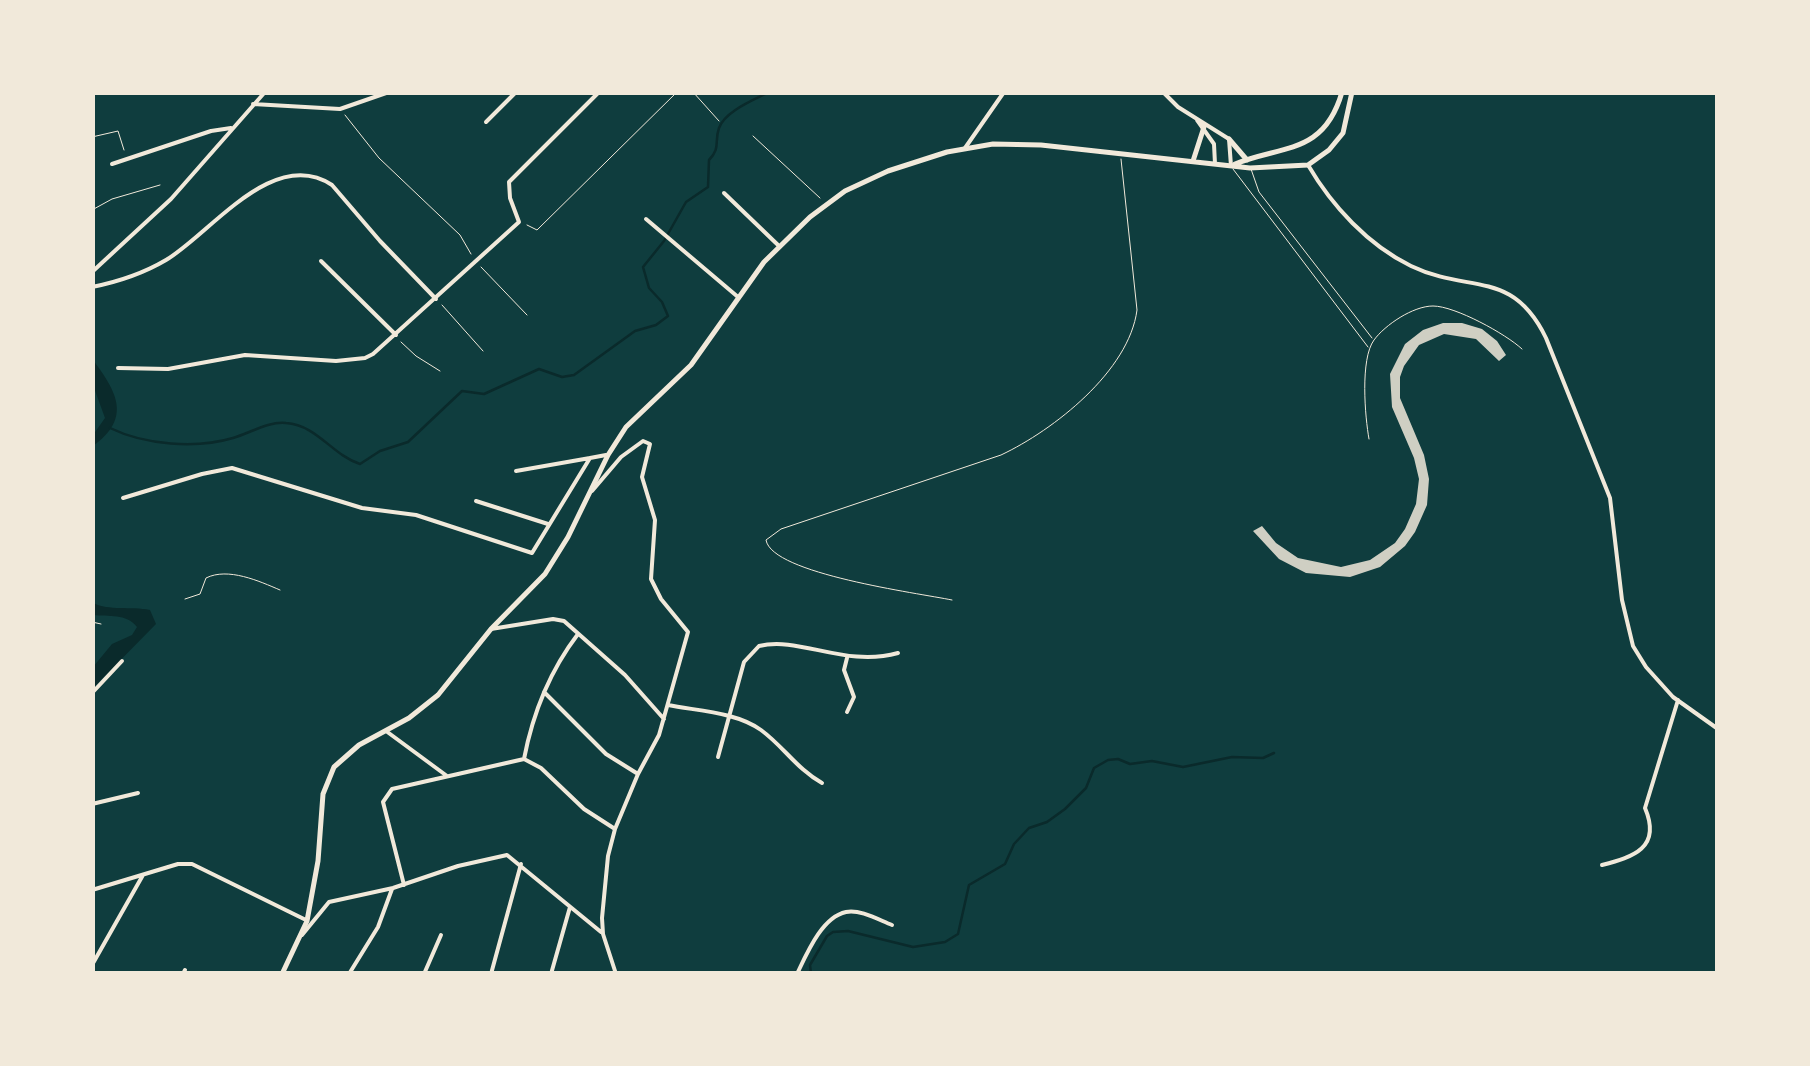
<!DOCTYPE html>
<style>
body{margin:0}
#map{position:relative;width:1810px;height:1066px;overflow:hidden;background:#0f3d3e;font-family:"Space Grotesk",sans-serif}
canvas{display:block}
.frame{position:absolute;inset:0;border:95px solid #f1e9da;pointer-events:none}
</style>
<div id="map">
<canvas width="1810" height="1066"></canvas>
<div class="frame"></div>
</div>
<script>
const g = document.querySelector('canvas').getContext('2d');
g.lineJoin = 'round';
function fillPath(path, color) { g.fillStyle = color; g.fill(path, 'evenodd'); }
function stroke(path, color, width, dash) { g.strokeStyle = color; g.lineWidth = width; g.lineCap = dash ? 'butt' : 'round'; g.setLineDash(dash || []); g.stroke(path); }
fillPath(new Path2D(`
 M93 360C117 392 132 418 93 446V435L105 418 93 385Z
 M93 603C109 611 131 606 150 610L156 624 93 688V667L112 644 132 635 137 627C126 613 109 617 93 615Z`), '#0a2a2b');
stroke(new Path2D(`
 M110 428C145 445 196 449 233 438 250 433 269 421 286 423 317 425 332 455 360 464L380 451 408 442 462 391 484 394 539 369 562 377 574 375 635 331 656 325 668 316 662 302 649 288 643 267 664 241 686 202 708 187 709 160C721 148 714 142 719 128 725 111 754 100 769 92
 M811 974 810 965 827 936 833 932 848 931 913 947 945 942 958 934 969 885 1005 864 1014 844 1029 828 1047 822 1065 809 1086 788 1094 768 1108 760 1118 759 1130 764 1152 761 1183 767 1232 757 1263 758 1274 753`), '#0a2a2b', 2.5);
fillPath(new Path2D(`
 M1443 323H1462L1482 329 1497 341 1506 355 1499 361 1476 339 1444 334 1419 345 1404 366 1400 377V398L1424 455 1429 479 1427 505 1415 532 1405 546 1380 567 1350 577 1306 573 1279 559 1253 531 1262 526 1276 543 1298 558 1341 567 1370 560 1395 543 1405 529 1416 504 1419 479 1414 458 1392 407 1390 374 1405 344 1423 330Z`), '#cfcfc3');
stroke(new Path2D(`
 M693 92 719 121
 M345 115 379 158 460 235 471 254
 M753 136 820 198
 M92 137 118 131 124 150
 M92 210 112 199 160 185
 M527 225 537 230 677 92
 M481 267 527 315
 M442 305 483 351
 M401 342 416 356 440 371
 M185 599 200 594 206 578C228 567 259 581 280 590
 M92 622 101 624`), '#f1e9da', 1);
stroke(new Path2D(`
 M1233 169 1368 347
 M1251 169 1259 192 1372 338
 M1369 439C1365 417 1360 359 1374 340 1385 325 1413 306 1433 306 1455 306 1506 334 1522 349
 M952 600C918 593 772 574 766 540L781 529 1001 455C1054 430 1129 371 1137 310L1121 159`), '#f1e9da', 1);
stroke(new Path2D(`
 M253 104 340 109 389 92
 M486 122 516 92
 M965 148 1004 92
 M112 164 211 131 231 128
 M1308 165C1332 206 1368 245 1411 266 1469 294 1512 268 1546 338L1610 498 1622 600 1633 646 1646 667 1673 697 1718 729
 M724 193 778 245
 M646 219 738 297
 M321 261 396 335
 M92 272 171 199 265 92
 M92 287C117 282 144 273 166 260 210 234 273 146 332 185L380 241 436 299
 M118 368 168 369 245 355 336 361 365 358 373 354 519 222 510 198 509 182 599 92
 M516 471 590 458
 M592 491 621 457 643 441 650 444 642 477 655 520 651 579 661 599 688 632 659 735 638 774 615 829 608 856 602 918 603 934 616 974
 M123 498 202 474 232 468 362 508 416 515 532 553 590 458 606 455
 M476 501 548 524
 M491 629 553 619 564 621 625 675 664 719
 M847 658 844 670 854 697 847 712
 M544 692 606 754 638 774
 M92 693 122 661
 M668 705C698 711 736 712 761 730 783 746 798 770 822 783
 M386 731 447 776
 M718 757 744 662 759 646C800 636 845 668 898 653
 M524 759C533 712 549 672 578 634
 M92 804 138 793
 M1602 865C1633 857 1662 848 1645 808L1678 700
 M404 885 383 802 392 789 524 759 541 768 584 809 615 829
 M92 890 178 864H192L306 920
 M302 935 329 902 393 888 458 866 507 855 601 932
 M92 965 143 875
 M183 974 185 970
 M349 974 378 927 392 889
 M424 974 441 935
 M491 974 521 864
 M551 974 570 907
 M797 974C807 953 822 917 846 912 860 909 879 920 892 925`), '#f1e9da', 4);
stroke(new Path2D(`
 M1163 92 1178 107 1229 139 1231 166
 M1197 120 1214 144 1215 164`), '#f1e9da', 4);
stroke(new Path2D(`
 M1229 139 1247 160
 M1193 161 1204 127
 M1235 164C1282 145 1324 155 1342 92
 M282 974 307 921 318 861 323 794 334 767 359 745 409 718 438 695 491 629 545 574 568 537 608 455 626 427 691 365 764 262 810 217 845 191 888 171 947 152 993 144 1041 145 1250 168 1308 165 1329 150 1343 133 1352 92`), '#f1e9da', 5);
</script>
